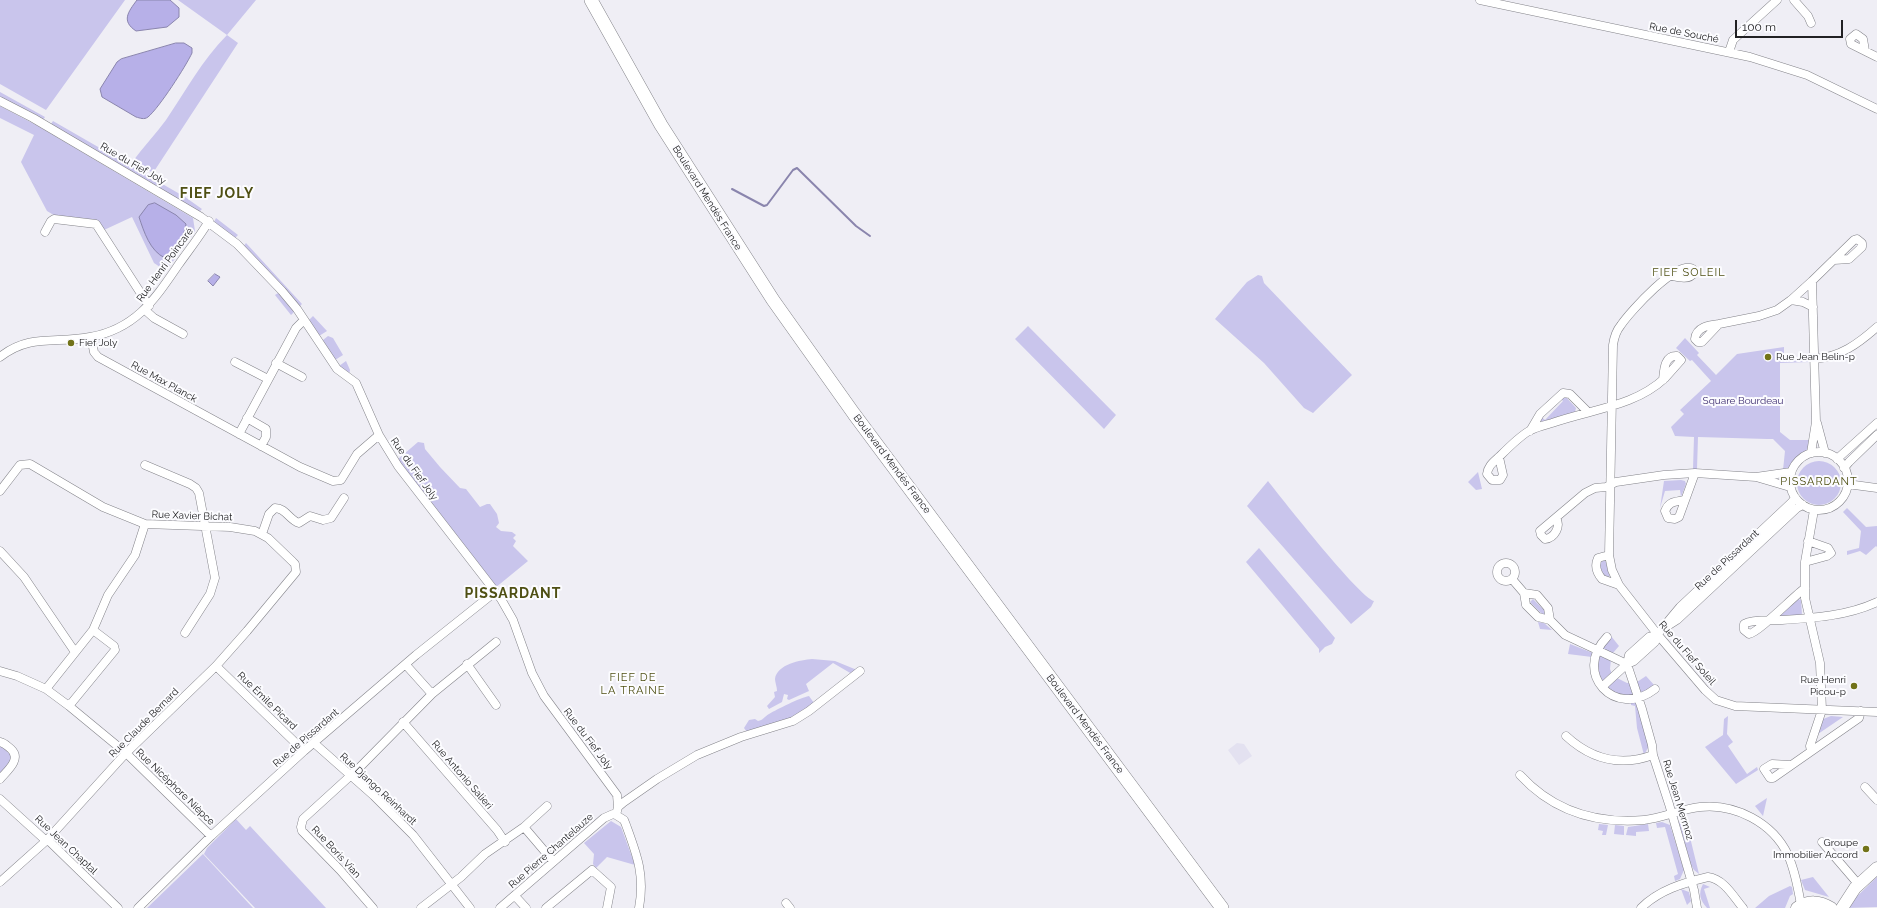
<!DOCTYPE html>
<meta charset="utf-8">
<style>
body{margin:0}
#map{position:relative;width:1877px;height:908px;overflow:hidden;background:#efeef5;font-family:Raleway,sans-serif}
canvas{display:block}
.scale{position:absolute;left:1735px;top:20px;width:108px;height:18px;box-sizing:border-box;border:2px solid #212123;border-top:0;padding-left:5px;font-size:12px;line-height:14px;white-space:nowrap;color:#212123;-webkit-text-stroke:3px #fcfcff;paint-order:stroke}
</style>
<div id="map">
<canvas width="1877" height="908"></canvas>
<div class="scale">100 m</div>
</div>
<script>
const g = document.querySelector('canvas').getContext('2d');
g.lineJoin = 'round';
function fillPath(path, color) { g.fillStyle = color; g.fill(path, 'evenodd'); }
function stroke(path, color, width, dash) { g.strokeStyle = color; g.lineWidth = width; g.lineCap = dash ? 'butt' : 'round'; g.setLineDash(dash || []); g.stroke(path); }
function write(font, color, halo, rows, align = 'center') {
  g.font = font + ' Raleway,sans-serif'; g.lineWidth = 4; g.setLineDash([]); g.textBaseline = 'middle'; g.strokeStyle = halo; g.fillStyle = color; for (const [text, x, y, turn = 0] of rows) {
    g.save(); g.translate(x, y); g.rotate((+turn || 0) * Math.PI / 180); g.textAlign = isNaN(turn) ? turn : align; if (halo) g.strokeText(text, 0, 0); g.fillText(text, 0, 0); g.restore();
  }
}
fillPath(new Path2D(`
 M1237 743 1244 744 1252 756 1239 765 1228 750Z`), '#e3e1f0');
fillPath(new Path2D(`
 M0 0H125L46 110 0 84Z
 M178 0H256L227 35 238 43 153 173 133 161C143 147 156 134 166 120 185 92 202 60 227 35Z
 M0 92 45 117 43 120 0 98Z
 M0 106 38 126 193 218 195 231 166 271 154 263 132 217 104 230 57 217 47 211 21 162 34 135 0 118Z
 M53 121 185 197 202 209 199 212 51 124Z
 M216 218 238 235 235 238 214 222Z
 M246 243 302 304 299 307 243 247Z
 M1258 275 1262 276 1264 283 1352 375 1313 413 1304 408 1264 363 1215 319 1247 282Z
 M278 293 294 312 291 315 275 295Z
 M313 316 327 331 319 336 309 320Z
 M1028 326 1116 415 1104 429 1015 339Z
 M328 336 333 338 343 355 335 360 323 340Z
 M1685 338 1699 353 1697 355 1716 375 1737 354 1784 347V358H1809V362L1780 363V432L1790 440H1811L1809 451C1798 453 1793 462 1788 471L1783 470 1785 451 1773 439H1767L1698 437 1697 469H1693L1694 437 1675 436 1671 427 1684 414 1680 410 1711 381 1692 360 1690 361 1676 348Z
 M346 361 350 370 349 375 339 366Z
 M1565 396 1576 408 1575 412 1541 423 1540 416 1545 420 1563 401 1559 397Z
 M418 442 424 443 425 449 440 467 460 488 466 489 480 507 487 504H490L497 514 499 523 496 527 501 531 512 532 516 535 513 538 516 541 513 546 528 561 495 588 397 460Z
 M1797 483a22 22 0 1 1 44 0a22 22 0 1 1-44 0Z
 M1478 472 1482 489 1476 490 1468 482Z
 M1681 480 1685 481 1686 484 1681 497 1680 490 1665 491 1660 508 1664 481Z
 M1268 481C1282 499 1360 598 1374 601L1371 607 1351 624 1247 506Z
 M1847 508 1866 527 1877 526V547L1876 546 1866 555 1860 551 1847 555V551L1859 548 1861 531 1843 512Z
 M1259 548 1335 638 1332 644 1325 647 1319 653V649L1246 562Z
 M1604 560 1606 562 1610 578 1604 577 1599 564Z
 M1533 599 1546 612 1543 615 1530 602Z
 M1798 599 1801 600 1802 615 1779 617Z
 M1538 622 1544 623 1552 630 1540 629Z
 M1611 636 1619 646 1613 653 1601 648Z
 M1570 644 1593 653 1592 657 1568 654Z
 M1598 654 1611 659 1610 669 1612 674 1602 681C1596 673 1596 663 1598 654Z
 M812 659 835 661 857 670 852 674 833 663 806 684 809 691 789 700 787 699 788 695 784 694 782 702 769 709 767 706 775 697 774 692 777 691C777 687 775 682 775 679 777 664 801 660 812 659Z
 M1646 676 1655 686 1641 695 1637 682Z
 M1617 678 1627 683H1632L1635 697 1618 695 1607 688Z
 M809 696 814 703 788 721 747 732 744 728 749 720 755 719 758 721C763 720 764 717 769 714 778 709 799 698 809 696Z
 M1631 702H1636L1649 746 1644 755 1637 728 1635 706 1631 705Z
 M1728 716 1727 734 1733 742 1728 746 1747 774 1757 767 1758 770 1736 784 1705 747 1723 735 1724 719Z
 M1831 716 1843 717 1818 734 1823 719Z
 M0 745 11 755 10 762 0 774Z
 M1767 798 1763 816 1755 806Z
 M1683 816H1685L1686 821 1699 874 1694 870 1691 865 1679 823Z
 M236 819 246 830 250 826 326 908H255L204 854 207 848Z
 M611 821 621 827 635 865 607 857 596 868 593 864 594 854 584 843Z
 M1662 822 1670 825 1684 870 1680 879 1675 881 1674 876 1678 874 1665 827 1657 828 1656 823Z
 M1599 824 1608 825 1606 835H1602L1603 831 1598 830Z
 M1648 824 1649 831 1636 832V836L1626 835 1628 827Z
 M1615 825 1624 826V835L1614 834Z
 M203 854 253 908H147Z
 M1813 877 1829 897 1805 890 1801 880Z
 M1877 877V907L1846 908 1849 904Z
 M1703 884 1710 887 1704 889 1710 908H1707C1700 900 1698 894 1703 884Z
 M1790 886 1792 887 1793 894 1790 896 1785 908H1755L1769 896Z
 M1681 889 1689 892 1691 901 1687 905Z`), '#c9c5ec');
const water = new Path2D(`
 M137 0H170L179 8V17L167 27 136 31C121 21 128 12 137 0Z
 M176 43H184L192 48V53C186 66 159 108 148 117 144 120 140 118 136 117L102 97 100 89 117 62 121 59Z
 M155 203 176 215 186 224C185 235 175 251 165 258 150 251 144 232 139 217L148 205Z
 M215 274 220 277 213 286 208 281Z`);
fillPath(water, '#b7b0e8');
stroke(water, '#8a85ad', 1);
stroke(new Path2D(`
 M732 189 764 206 767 205 793 170 797 168 856 226 870 236`), '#8a85ad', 2);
const minor = new Path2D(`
 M1480 0 1750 57 1807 75 1877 109
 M1794 0 1808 16 1811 23
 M1856 34 1863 39 1865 51 1851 44 1850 39Z
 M1865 51 1877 57
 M1729 52 1733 40 1777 0
 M0 101 33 118 201 217 237 244 282 291 297 309 337 369 356 383 379 435 398 466 501 599 513 620 532 673 544 696 617 795 618 807
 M45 232 51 221 54 219 96 224 149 306
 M1668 275C1677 277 1689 281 1694 273L1693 269C1677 259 1630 312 1621 325 1616 331 1614 338 1613 345L1609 555 1612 570 1619 585 1658 635 1705 690 1716 700 1735 706 1877 712
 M1791 300 1803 302 1813 307
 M145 310 154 318 183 334
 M1719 324C1709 325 1696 327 1695 339L1698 342H1702L1719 324 1759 316 1777 310 1791 300 1812 281
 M91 337 94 352 98 357 300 467 333 481 341 480 357 454 379 435
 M0 357C30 333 57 344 90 337 136 329 155 299 179 264 189 250 200 236 209 221
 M1814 359C1840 357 1858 344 1877 327
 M235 362 268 379
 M276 363 302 377
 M247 418 266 429V437L261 446
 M1817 423 1825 453
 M1530 431 1540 414 1563 393 1570 394 1587 411
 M239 434 296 328 304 320
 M1790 481a29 29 0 1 1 58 0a29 29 0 1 1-58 0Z
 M1811 453 1816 422 1812 281 1854 240 1857 239 1862 243V247L1849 259 1834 260
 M1499 457 1503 475 1500 480H1492L1487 474C1488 465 1495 461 1501 455 1509 447 1519 437 1529 431 1536 427 1545 425 1552 423 1591 409 1634 407 1665 378L1681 360 1677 356C1664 355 1664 371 1663 380
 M1837 459 1877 423
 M145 465 190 484 196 488 199 493 215 578 210 594 185 633
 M1844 468 1849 462 1877 435
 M1756 477 1791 472
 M1847 484 1877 488
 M0 491 20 465 30 464 103 507 145 524 230 527 255 531 268 538 292 561 295 564 296 572 247 631 216 666 126 753 47 840 0 882
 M1684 500C1675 502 1669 501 1665 511L1668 518 1675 519 1679 517 1695 473
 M1556 518C1561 526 1555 538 1545 539L1541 535 1540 531 1585 493 1595 488 1606 487 1616 482 1664 475 1695 473 1756 477 1790 487
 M262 534 269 514 275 508C286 508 289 520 299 523L310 516 323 520 331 518 344 498
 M0 551 24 577 75 652
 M1609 555 1598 558C1594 566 1597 573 1602 579L1619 585
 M1805 562 1827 556 1831 553 1828 548 1808 541
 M1497 572a9 9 0 1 1 18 0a9 9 0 1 1-18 0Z
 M1512 579 1524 593 1526 605 1538 617 1550 620 1565 635 1627 664
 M1805 588C1794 596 1758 633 1749 634L1744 630V624C1754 619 1770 621 1781 620 1813 618 1847 616 1877 602
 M1524 593 1537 595 1548 608 1550 620
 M1666 627 1677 620 1797 508 1803 505
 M93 630 108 595 135 555 145 524
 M1658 635 1649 637 1629 655 1627 664 1642 709 1652 745 1653 755 1669 804 1694 890 1697 908
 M1607 637C1572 673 1615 720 1655 689
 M467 664 496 705
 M406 665 432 694
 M216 666 304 751
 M0 671 17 676 46 689 69 706 126 753 211 836
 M1602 687 1627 664 1634 661 1655 642 1660 631 1680 607 1792 502 1795 497
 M46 689 93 630 114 646 115 650 69 706
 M403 722 497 830 505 842
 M1566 736C1591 759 1620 767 1653 755
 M0 742C5 743 7 746 11 749 22 759 7 771 0 779
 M314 743 374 796 413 835 470 908
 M1811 751 1810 746 1822 710 1820 663 1805 598V562L1814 510
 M1790 765 1772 764 1764 769 1770 778H1773L1859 718 1861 711
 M1520 775C1553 811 1596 824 1644 820 1663 818 1681 809 1700 807 1735 803 1773 823 1788 855 1795 871 1798 888 1801 905
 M1865 787 1877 800
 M0 799 43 838 50 842 118 908
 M547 806 524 827 553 861
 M616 815 618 807 624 802 657 779 697 755 741 737 793 721 809 711 860 671
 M616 815 624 820 626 825C637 855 645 875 639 908
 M1822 842 1859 885
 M515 896 526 908
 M786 903 790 908
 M138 908 211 836 304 751 416 655 495 592
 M373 908 340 870 302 831 301 827 303 819 359 768 432 694 496 642
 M421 908 461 877 485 854 524 827
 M500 908 604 818 613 814 616 815
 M546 908 592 870 611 887 607 908
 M1641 908C1659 890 1683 883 1708 877 1724 879 1733 896 1743 908`);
const secondary = new Path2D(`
 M1797 908C1808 900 1820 901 1831 908
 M1842 908 1855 888 1877 868`);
const primary = new Path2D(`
 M591 0 661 125 773 300 854 414 1222 908`);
stroke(minor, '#838389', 9);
stroke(secondary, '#838389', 13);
stroke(primary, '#838389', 14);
stroke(minor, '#fff', 8);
stroke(secondary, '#fff', 12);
stroke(primary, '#fff', 13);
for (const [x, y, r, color] of [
 [71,343,4,"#727319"],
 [1768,357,4,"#727319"],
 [1854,686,4,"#727319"],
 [1866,849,4,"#727319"]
]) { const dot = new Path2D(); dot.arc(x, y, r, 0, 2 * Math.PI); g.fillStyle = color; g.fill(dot); stroke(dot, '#fcfcff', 1.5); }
write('10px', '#212123', '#fcfcff', [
 ["Rue de Souché",1684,33,11],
 ["Rue du Fief Joly",133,164,30],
 ["Boulevard Mendès France",707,198,58],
 ["Rue Henri Poincaré",165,265,-54],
 ["Rue Max Planck",164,382,29],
 ["Boulevard Mendès France",892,464,53],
 ["Rue du Fief Joly",414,469,55],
 ["Rue Xavier Bichat",192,516,2],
 ["Rue de Pissardant",1727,560,-43],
 ["Rue du Fief Soleil",1687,653,49],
 ["Rue Émile Picard",267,701,44],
 ["Rue Claude Bernard",144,723,-45],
 ["Boulevard Mendès France",1085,724,53],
 ["Rue de Pissardant",306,738,-41],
 ["Rue du Fief Joly",588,739,53],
 ["Rue Antonio Salieri",462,775,49],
 ["Rue Nicéphore Nièpce",175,787,44],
 ["Rue Django Reinhardt",378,789,43],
 ["Rue Jean Mermoz",1678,800,73],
 ["Rue Jean Chaptal",66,845,43],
 ["Rue Pierre Chantelauze",551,851,-41],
 ["Rue Boris Vian",336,852,47]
]);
write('10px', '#212123', '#fcfcff', [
 ["Fief Joly",79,343],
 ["Rue Jean Belin-p",1776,357],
 ["Rue Henri",1846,680,"right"],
 ["Picou-p",1846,692,"right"],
 ["Groupe",1858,843,"right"],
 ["Immobilier Accord",1858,855,"right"]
], 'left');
write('10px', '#3e2e70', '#fcfcff', [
 ["Square Bourdeau",1743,401]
]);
g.letterSpacing = '1px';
write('11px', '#4f5014', '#fcfcff', [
 ["FIEF SOLEIL",1689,273],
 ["PISSARDANT",1819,482],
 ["FIEF DE",633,678],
 ["LA TRAINE",633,691]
]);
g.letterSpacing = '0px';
g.letterSpacing = '1px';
write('bold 14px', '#4f5014', '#fcfcff', [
 ["FIEF JOLY",217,194],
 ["PISSARDANT",513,594]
]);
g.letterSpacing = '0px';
</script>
